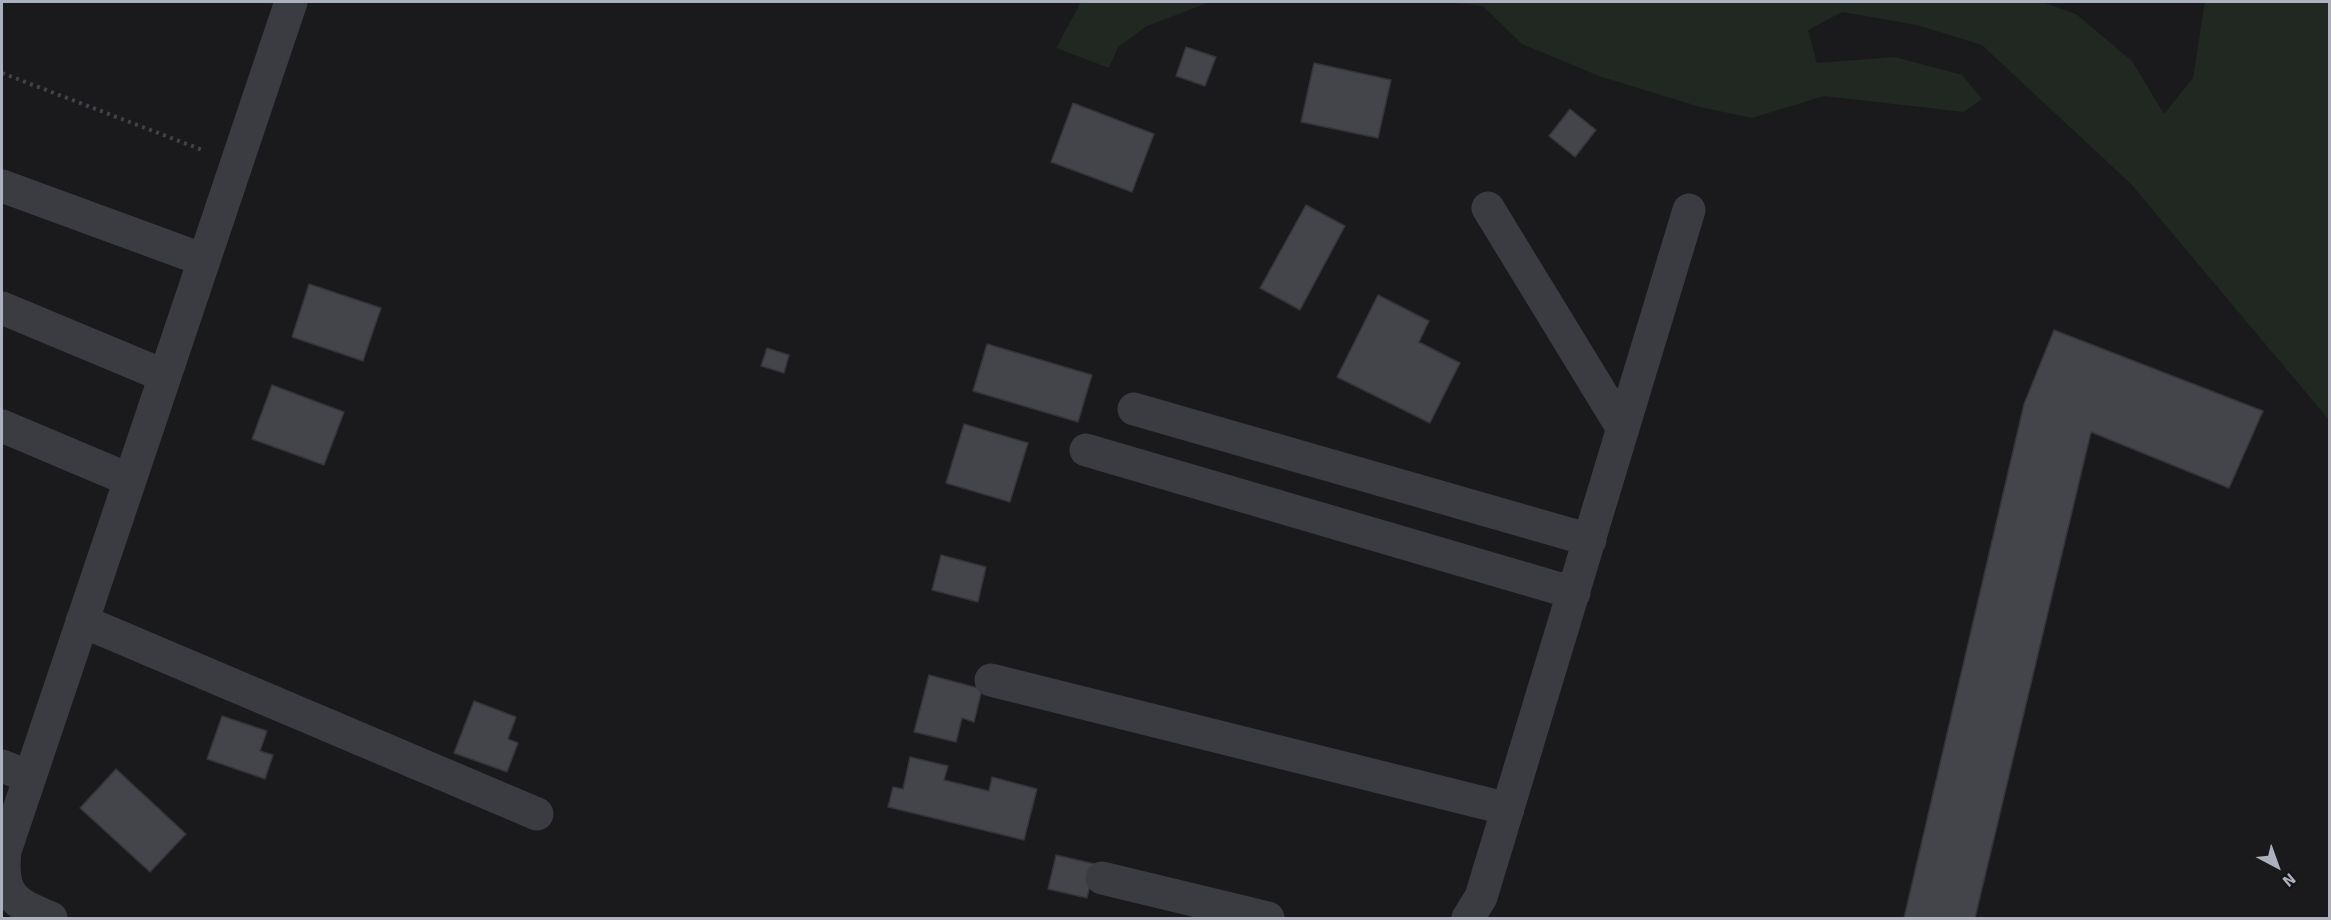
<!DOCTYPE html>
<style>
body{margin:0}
#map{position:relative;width:2331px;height:920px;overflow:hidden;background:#1a1a1d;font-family:Signika,sans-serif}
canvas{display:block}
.frame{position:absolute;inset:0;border:3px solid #acb1bd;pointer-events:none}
.north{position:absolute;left:2247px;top:836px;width:60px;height:60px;-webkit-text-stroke:4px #151518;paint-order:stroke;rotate:139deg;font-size:16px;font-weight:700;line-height:24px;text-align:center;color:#acb1bd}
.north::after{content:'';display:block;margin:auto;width:21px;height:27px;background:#acb1bd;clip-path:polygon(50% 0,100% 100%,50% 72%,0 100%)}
</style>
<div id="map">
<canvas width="2331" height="920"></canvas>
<div class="frame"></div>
<div class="north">N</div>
</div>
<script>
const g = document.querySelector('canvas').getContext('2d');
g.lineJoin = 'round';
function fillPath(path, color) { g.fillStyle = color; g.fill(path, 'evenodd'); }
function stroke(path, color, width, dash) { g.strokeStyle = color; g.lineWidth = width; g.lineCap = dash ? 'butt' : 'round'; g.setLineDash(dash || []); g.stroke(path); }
fillPath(new Path2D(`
 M1081 2H1210L1147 26 1118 47 1109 68 1056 48Z
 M1447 2H2042L2076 14 2132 61 2164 114 2193 78 2205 2H2329V420L2131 184 1982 45 1917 25 1842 12 1808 30 1817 63 1895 57 1962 75 1982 99 1964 112 1824 96 1752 118 1700 107 1599 76 1522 44 1483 6Z`), '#202821');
const building = new Path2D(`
 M1186 47 1216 57 1205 86 1176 76Z
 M1314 63 1391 80 1378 138 1301 122Z
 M1073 103 1154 134 1132 192 1051 162Z
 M1570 109 1596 130 1575 157 1549 136Z
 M1306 205 1345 226 1300 310 1260 288Z
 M309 284 381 308 363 361 292 337Z
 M1378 295 1429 321 1419 342 1460 363 1430 423 1337 377Z
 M2054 330 2263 411 2229 488 2091 432 1975 918H1904L2024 404Z
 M987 344 1092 375 1078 422 973 391Z
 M767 348 789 355 784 373 761 366Z
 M272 385 344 412 324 465 252 439Z
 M964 424 1028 443 1010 502 946 483Z
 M941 555 986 567 978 602 932 590Z
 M929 675 982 689 974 722 962 718 956 742 914 732Z
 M474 701 516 717 508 739 518 743 507 772 454 753Z
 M222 716 267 731 260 751 273 755 265 779 207 759Z
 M910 757 948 766 944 780 989 791 992 777 1037 789 1024 840 888 807 893 787 903 789Z
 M116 769 186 834 150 872 80 808Z
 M1056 855 1095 864 1087 898 1048 889Z`);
fillPath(building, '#44454a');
stroke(building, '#343439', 1.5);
stroke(new Path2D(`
 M2 73 205 151`), '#414349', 4, [3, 4.5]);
stroke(new Path2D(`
 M2 186 204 260
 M1488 208 1623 429
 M2 308 165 376
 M1134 409 1590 540
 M2 426 130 480
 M1086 450 1574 593
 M82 621 537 814
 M991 680 1508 809
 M2 766 30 777
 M1102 878 1268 918
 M51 918C14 903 0 896 5 851L291 2
 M1468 918 1481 897 1689 210`), '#3b3c42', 33);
</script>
